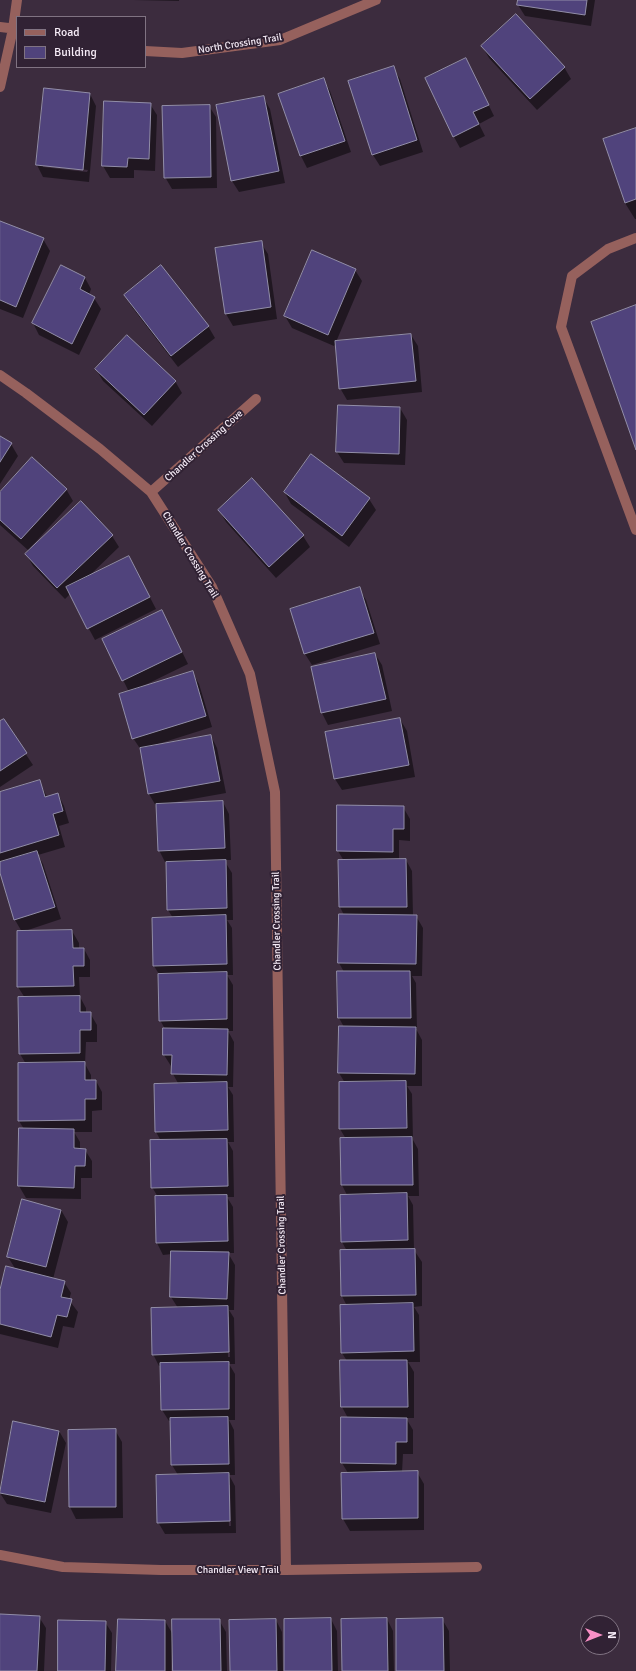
<!DOCTYPE html>
<style>
body{margin:0}
#map{position:relative;width:636px;height:1671px;overflow:hidden;background:#3c2c3e;font-family:Signika,sans-serif}
canvas{display:block}
.legend{position:absolute;left:16px;top:16px;width:130px;height:52px;box-sizing:border-box;background:#312234;border:1px solid #807382;margin:0;padding:5px 7px;list-style:none;font-size:12px;color:#f6ecf7}
.legend li{display:flex;align-items:center;gap:8px;height:20px}
.legend b{width:20px;border:1px solid #807382}
.north{position:absolute;left:580px;top:1615px;width:40px;height:40px;box-sizing:border-box;background:#312234;border:1px solid #807382;border-radius:50%;rotate:90deg;font-size:11px;font-weight:700;line-height:16px;text-align:center;color:#f6ecf7}
.north::after{content:'';display:block;margin:auto;width:14px;height:18px;background:#fa8fc6;clip-path:polygon(50% 0,100% 100%,50% 72%,0 100%)}
</style>
<div id="map">
<canvas width="636" height="1671"></canvas>
<ul class="legend">
<li><b style="height:5px;background:#96615d"></b>Road</li>
<li><b style="height:11px;background:#50437c"></b>Building</li>
</ul>
<div class="north">N</div>
</div>
<script>
const g = document.querySelector('canvas').getContext('2d');
g.lineJoin = 'round';
function fillPath(path, color) { g.fillStyle = color; g.fill(path, 'evenodd'); }
function stroke(path, color, width, dash) { g.strokeStyle = color; g.lineWidth = width; g.lineCap = dash ? 'butt' : 'round'; g.setLineDash(dash || []); g.stroke(path); }
function write(font, color, halo, rows, align = 'center') {
  g.font = font + ' Signika,sans-serif'; g.lineWidth = 4; g.setLineDash([]); g.textBaseline = 'middle'; g.strokeStyle = halo; g.fillStyle = color; for (const [text, x, y, turn = 0] of rows) {
    g.save(); g.translate(x, y); g.rotate((+turn || 0) * Math.PI / 180); g.textAlign = isNaN(turn) ? turn : align; if (halo) g.strokeText(text, 0, 0); g.fillText(text, 0, 0); g.restore();
  }
}
fillPath(new Path2D(`
 M133 0H179V1Z
 M519 0H595L591 26 525 16 518 5Z
 M482 46 564 67 571 79 537 110 489 58Z
 M466 59 494 116 479 124 485 136 460 148 454 137Z
 M393 68 400 79 423 152 380 166 373 155Z
 M323 79 330 91 351 152 307 168 301 156 280 94Z
 M45 90 90 94 96 106 89 182 43 177 37 165ZM43 165 88 170 87 172 43 167Z
 M263 97 270 109 285 183 239 192 232 181 218 106Z
 M150 104 157 115 155 171 134 170V178H110L103 166Z
 M209 106 216 117 217 188 172 189 165 177Z
 M636 129V219H635L625 203Z
 M0 223 43 239 50 251 23 318 0 309Z
 M261 243 268 254 277 319 233 326 226 314 216 249Z
 M355 270 362 281 336 342 411 335 418 346 422 392 347 400 340 388 336 343 334 346 292 328 285 316Z
 M85 278 91 289 89 295 94 298 101 309 79 355 39 335 33 323Z
 M125 295 208 326 215 338 178 367 132 307Z
 M96 369 175 381 182 393 152 426 103 381Z
 M400 408 407 420 405 465 344 463 337 452Z
 M0 437 11 444 18 456 0 484Z
 M66 489 73 501 30 548 31 549 112 536 119 547 88 577 129 557 156 609 95 640 70 594 65 599 33 566 26 554 29 551 0 525V494Z
 M285 493 369 499 376 510 349 547 291 504Z
 M219 510 303 536 310 547 276 578 226 522Z
 M359 589 366 600 380 644 312 665 305 654 292 610Z
 M162 611 188 664 141 687 142 688 192 672 199 684 212 727 158 744V746L211 736 217 748 226 793 170 803V804L223 802 229 814 231 860H224L232 873 233 920H227L232 928 233 975H227L233 985V1031H228L234 1042 233 1087H228L233 1095 234 1142H228L233 1151 234 1197H227L233 1207 234 1253H228L235 1265 234 1310H229L234 1318 235 1364H229L235 1374V1420H229L234 1430 235 1475H229L235 1486 236 1533 165 1534 158 1522 178 1475 172 1465 171 1421H169L162 1410 161 1366H159L153 1354 178 1308 171 1297 172 1254 163 1255 157 1243 158 1197 152 1187 161 1141 156 1132 179 1085 173 1074V1066H171L164 1055 165 1029 160 1020 159 974 154 966 173 918 168 910 167 862H165L159 850 157 805 156 806 149 794 141 750 133 738 129 692 103 639ZM227 1317H229L230 1357H228ZM228 1485H230L231 1526H229Z
 M375 654 382 665 392 711 328 725 322 713 312 668Z
 M400 719 407 731 415 777 342 790 335 779Z
 M3 720 33 765 0 787V722Z
 M39 781 47 797 58 794 64 806 69 823 59 826 65 847 38 855 43 864 61 919 22 932 15 920 0 869V793Z
 M403 807 410 819V841L399 840V860H406L412 871 413 916H416L423 928 422 976H412L416 983 417 1029H416L422 1040V1086H407L412 1094 413 1140 418 1149 419 1196H408L413 1205 414 1250 422 1262V1306L414 1307 419 1315 420 1362H408L414 1372V1418H406L413 1430V1454H403L402 1472H417L424 1484V1530L350 1531 343 1519 342 1474 348 1473 342 1463 348 1418 342 1407 341 1361H347L342 1353 347 1306 342 1296 341 1251H347L342 1242 347 1195 342 1185 341 1139H346L340 1129 345 1083 339 1073 344 1027 339 1018 338 972H344L339 963 340 915H344L340 907 339 861H344L338 851Z
 M72 931 79 943V949H84L90 960V977H79L80 997 86 1008V1013H90L97 1025V1042H86L85 1064 91 1075V1081H96L102 1092V1110L92 1111V1132H74L80 1142V1149L85 1150 92 1161V1178H81V1199L26 1198 19 1186 20 1129H24L19 1121 26 1064 20 1054 25 998 18 987Z
 M61 1210 68 1222 53 1279 64 1282 71 1293 69 1300 78 1312 74 1328 63 1326 58 1348 0 1334V1294L16 1270 8 1257Z
 M14 1422 59 1431 66 1443 51 1513 7 1504 0 1493Z
 M115 1430 122 1442 123 1518 76 1519 70 1507Z
 M0 1615 39 1617 46 1628 44 1671H0Z
 M331 1619 337 1631 338 1671H285Z
 M387 1619 393 1631 394 1671H343Z
 M442 1619 449 1631 450 1671H397Z
 M219 1620 226 1632 227 1671H174Z
 M276 1620 282 1632 283 1671H231Z
 M165 1621 172 1633 171 1671H117Z
 M105 1622 112 1633 111 1671H59Z`), '#0007');
const building = new Path2D(`
 M518 0H587L585 15 517 5Z
 M516 14 565 67 530 99 481 46Z
 M466 58 489 105 473 112 479 124 453 137 425 78Z
 M394 66 417 140 372 155 348 81Z
 M324 78 345 141 300 156 278 94Z
 M44 88 90 93 83 170 36 165Z
 M264 96 279 171 231 181 216 105Z
 M104 101 151 103 149 159 128 158 127 167 102 166Z
 M210 105 211 177 164 178 162 106Z
 M636 128V199L625 203 603 139Z
 M0 221 44 238 16 307 0 300Z
 M262 241 271 307 225 314 215 248Z
 M312 250 356 269 328 335 284 316Z
 M61 265 85 277 80 289 95 297 72 344 32 323Z
 M161 265 209 326 171 356 124 295Z
 M636 305V450L591 322Z
 M411 334 416 381 339 389 335 341Z
 M127 335 176 381 144 415 95 369Z
 M338 405 400 407 399 454 336 452Z
 M0 436 12 443 0 462Z
 M311 454 370 498 342 536 284 492Z
 M32 457 67 489 21 539 0 520V492Z
 M252 478 304 535 269 567 218 510Z
 M81 501 113 535 57 588 25 554Z
 M129 556 150 597 87 629 66 587Z
 M360 587 374 633 304 654 290 609Z
 M162 610 182 652 122 681 102 639Z
 M375 653 386 699 321 713 311 667Z
 M193 671 206 716 132 739 119 694Z
 M400 718 409 765 334 779 325 732Z
 M4 719 27 753 0 771V721Z
 M211 735 220 781 148 794 140 748Z
 M40 780 45 797 58 793 63 811 53 814 59 835 0 853V792Z
 M223 801 225 848 158 851 156 804Z
 M337 805 404 806V829H393V852L337 851Z
 M37 851 55 907 14 920 0 873V862Z
 M406 859 407 907H339L338 860Z
 M226 860 227 908 167 910 166 862Z
 M339 914 417 915 416 964 338 963Z
 M226 915 227 964 153 966 152 918Z
 M72 930 73 948H84V966H73L74 986 17 987V931Z
 M337 971H410L411 1018H338Z
 M227 972V1019L159 1021 158 974Z
 M80 996V1012H91V1030H80V1053L19 1054 18 997Z
 M339 1026 416 1027 415 1074 338 1073Z
 M163 1028 228 1029 227 1075 171 1074 172 1055H163Z
 M85 1062V1080H96V1099H85V1120L18 1121V1063Z
 M406 1081 407 1128 339 1129V1082Z
 M227 1082 228 1130 155 1132 154 1084Z
 M19 1128 74 1129V1148L86 1149 85 1166H75L74 1188 18 1186Z
 M412 1137 413 1185H341L340 1138Z
 M227 1139 228 1186 151 1188 150 1140Z
 M407 1193 408 1240 341 1242 340 1195Z
 M227 1195 228 1241 156 1243 155 1196Z
 M22 1199 61 1210 46 1267 7 1257Z
 M415 1249 416 1295 341 1296 340 1250Z
 M171 1251 229 1252 227 1299 170 1297Z
 M6 1266 65 1281 61 1297 72 1299 67 1317 57 1315 51 1337 0 1324V1290Z
 M413 1303 414 1351 341 1353 340 1305Z
 M228 1306 229 1352 152 1355 151 1308Z
 M340 1360H407L408 1407H341Z
 M229 1362V1409L161 1410 160 1363Z
 M228 1417 229 1464 171 1465 170 1418Z
 M341 1417 407 1418V1442H396V1464L341 1463Z
 M13 1421 59 1431 45 1502 0 1493Z
 M116 1429V1507H69L68 1430Z
 M418 1471V1518L342 1519 341 1473Z
 M229 1473 230 1521 157 1523 156 1475Z
 M0 1614 40 1616 37 1671H0Z
 M331 1618 332 1671H284V1619Z
 M387 1618 388 1671H342L341 1619Z
 M443 1618 444 1671H396V1619Z
 M118 1619 165 1620V1671H116Z
 M172 1619H220L221 1671H173Z
 M276 1619 277 1671H230L229 1620Z
 M58 1620 106 1621 105 1671H58Z`);
fillPath(building, '#50437c');
stroke(building, '#928ea8', 1);
stroke(new Path2D(`
 M636 238 608 249 572 276 561 327 636 530`), '#96615d', 10);
stroke(new Path2D(`
 M0 27 17 29
 M145 51 182 53 280 40 376 0
 M0 87 13 29 17 0
 M0 375 26 393 100 449 151 492 212 587 250 674 275 792 286 1570
 M151 492 256 399
 M0 1555 63 1567 161 1570H286L477 1567`), '#96615d', 10);
write('10px', '#f6ecf7', '#312234', [
 ["North Crossing Trail",240,44,-9],
 ["Chandler Crossing Cove",204,446,-42],
 ["Chandler Crossing Trail",190,555,59],
 ["Chandler Crossing Trail",277,921,-91],
 ["Chandler Crossing Trail",282,1245,-91],
 ["Chandler View Trail",238,1570]
]);
</script>
